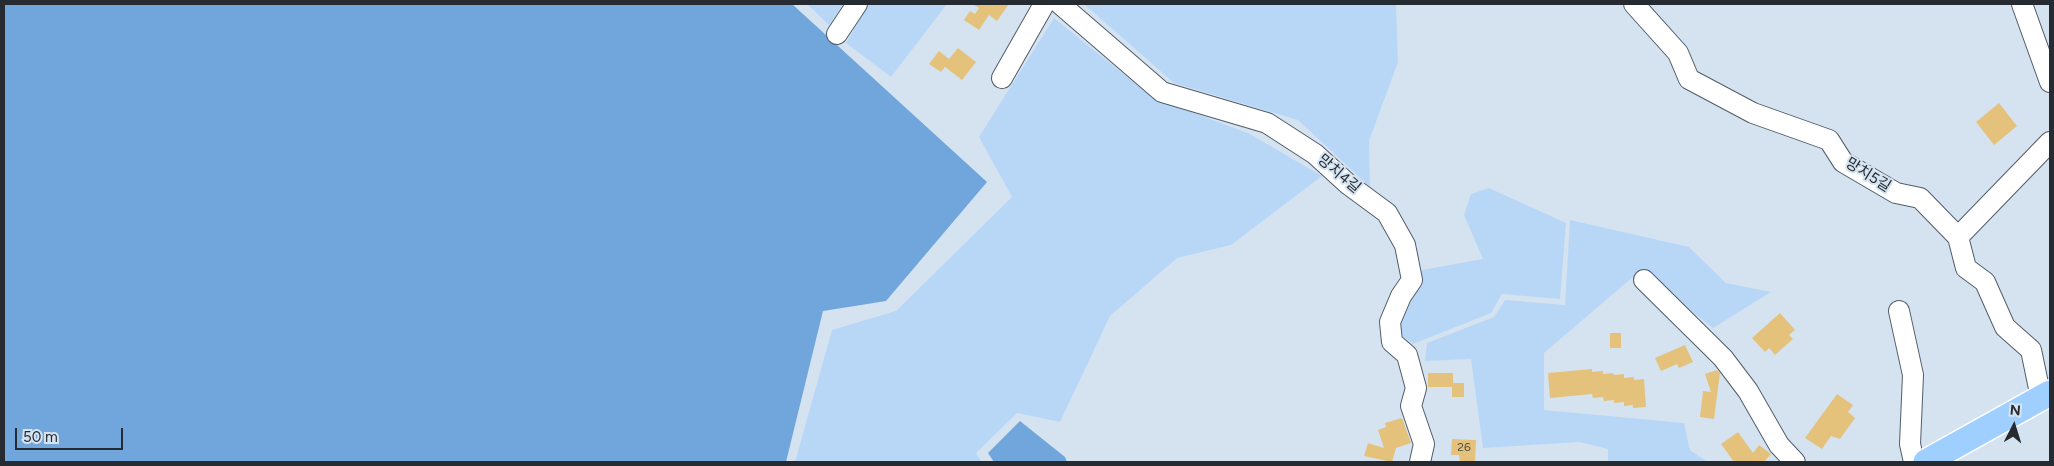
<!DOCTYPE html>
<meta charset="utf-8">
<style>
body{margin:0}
#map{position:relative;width:2054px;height:466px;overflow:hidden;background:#d5e3f1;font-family:Figtree,sans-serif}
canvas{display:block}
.frame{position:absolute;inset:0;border:5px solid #252b30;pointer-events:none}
.north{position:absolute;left:1989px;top:401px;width:50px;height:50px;-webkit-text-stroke:4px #d5e3f1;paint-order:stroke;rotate:5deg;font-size:14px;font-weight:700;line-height:20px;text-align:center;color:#252b30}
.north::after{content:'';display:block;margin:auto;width:18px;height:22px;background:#252b30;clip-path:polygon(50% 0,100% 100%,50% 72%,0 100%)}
.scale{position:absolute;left:15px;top:428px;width:108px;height:22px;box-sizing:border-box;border:2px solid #252b30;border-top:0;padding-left:6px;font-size:15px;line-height:18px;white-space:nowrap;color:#252b30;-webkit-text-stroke:4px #d5e3f1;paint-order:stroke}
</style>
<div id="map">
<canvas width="2054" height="466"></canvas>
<div class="frame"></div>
<div class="north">N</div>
<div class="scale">50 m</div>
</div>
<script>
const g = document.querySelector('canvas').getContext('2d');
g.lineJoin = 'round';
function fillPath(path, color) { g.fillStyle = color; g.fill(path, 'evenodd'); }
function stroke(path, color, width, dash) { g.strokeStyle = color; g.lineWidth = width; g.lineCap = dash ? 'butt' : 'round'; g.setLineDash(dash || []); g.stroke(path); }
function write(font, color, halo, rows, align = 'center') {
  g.font = font + ' Figtree,"Noto Sans KR",sans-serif'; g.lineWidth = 4; g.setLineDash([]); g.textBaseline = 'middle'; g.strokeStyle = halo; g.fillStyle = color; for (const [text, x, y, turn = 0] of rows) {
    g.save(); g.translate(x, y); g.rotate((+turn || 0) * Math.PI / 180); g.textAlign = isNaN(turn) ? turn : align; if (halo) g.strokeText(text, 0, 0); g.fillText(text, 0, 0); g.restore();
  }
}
fillPath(new Path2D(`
 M807 4H843L829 25Z
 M869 4H947L891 77 846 43Z
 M1084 4H1396L1398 62 1369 141 1370 187 1298 120 1174 83Z
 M1054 18 1152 97 1250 134 1322 176 1231 245 1177 258 1110 316 1060 422 1017 413 976 453 982 462H795L832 330 896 311 1012 197 979 137Z
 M1489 188 1566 223 1560 299 1502 294 1491 313 1413 344 1399 333V313L1412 299 1422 270 1483 259 1464 215 1471 194Z
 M1570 220 1689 247 1726 283 1771 292 1713 328 1640 271 1544 353V410L1684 423 1690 450 1708 462H1608V449L1580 442 1483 448 1471 359 1425 361 1427 343 1494 317 1505 300 1565 305Z`), '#b8d7f7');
fillPath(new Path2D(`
 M4 4H792L987 182 886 301 823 311 786 462H4Z
 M1020 421 1065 457 1067 462H994L988 453Z`), '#71a6dd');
fillPath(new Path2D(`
 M973 4H1009L997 21 989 15 979 30 964 20 970 11 975 14 979 8Z
 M958 48 976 62 962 80 945 67 941 72 929 64 939 51 949 59Z
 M1999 103 2017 126 1994 145 1976 122Z
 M1780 313 1795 330 1789 335 1793 339 1775 355 1769 348 1765 352 1752 338Z
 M1610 333H1621V348H1610Z
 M1685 345 1693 362 1679 368 1677 364 1661 371 1655 358Z
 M1592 369V372L1603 371V374L1613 373 1614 375 1624 374V378L1634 377V380L1644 379 1646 407 1633 408V405L1624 406V402L1614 403V400L1604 401 1603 397 1593 398 1592 394 1550 398 1548 373Z
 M1717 370 1720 373 1714 419 1700 417 1703 391 1711 392 1705 374Z
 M1428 373H1453V383H1464V397H1452V387H1428Z
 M1837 394 1853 405 1848 412 1855 418 1840 439 1831 436 1822 449 1805 438Z
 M1402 418 1411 443 1396 448 1392 462 1364 456 1368 443 1384 448 1378 430 1386 427 1385 423Z
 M1738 432 1753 453 1759 445 1771 454 1764 462H1734L1721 444Z
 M1452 439 1476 440 1475 462H1460L1459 455H1451Z`), '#e5c27b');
const minor = new Path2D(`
 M1060 4 1162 92 1267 123 1315 154 1349 185 1387 213 1405 245 1412 280 1401 296 1390 322 1392 342 1407 355 1416 388 1411 406 1424 444 1420 462
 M1634 4 1678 53 1689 79 1753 113 1829 140 1843 162 1896 193 1920 198 1958 237 1966 268 1985 282 2005 327 2031 350 2041 398
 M2022 4 2050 82
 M837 34 857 4
 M1002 78 1043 6V4
 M1958 237 2050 142
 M1644 280 1723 358 1748 391 1779 445 1795 462
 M1899 311 1913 375 1910 444 1914 462`);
const major = new Path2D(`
 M1926 462 2050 393`);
stroke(minor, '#525d6a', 22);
stroke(major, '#fff', 28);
stroke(minor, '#fff', 20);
stroke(major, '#9ecfff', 25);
write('12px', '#555143', null, [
 ["26",1464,447]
]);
write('15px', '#252b30', '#d5e3f1', [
 ["망치4길",1339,174,40],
 ["망치5길",1868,175,32]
]);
</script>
